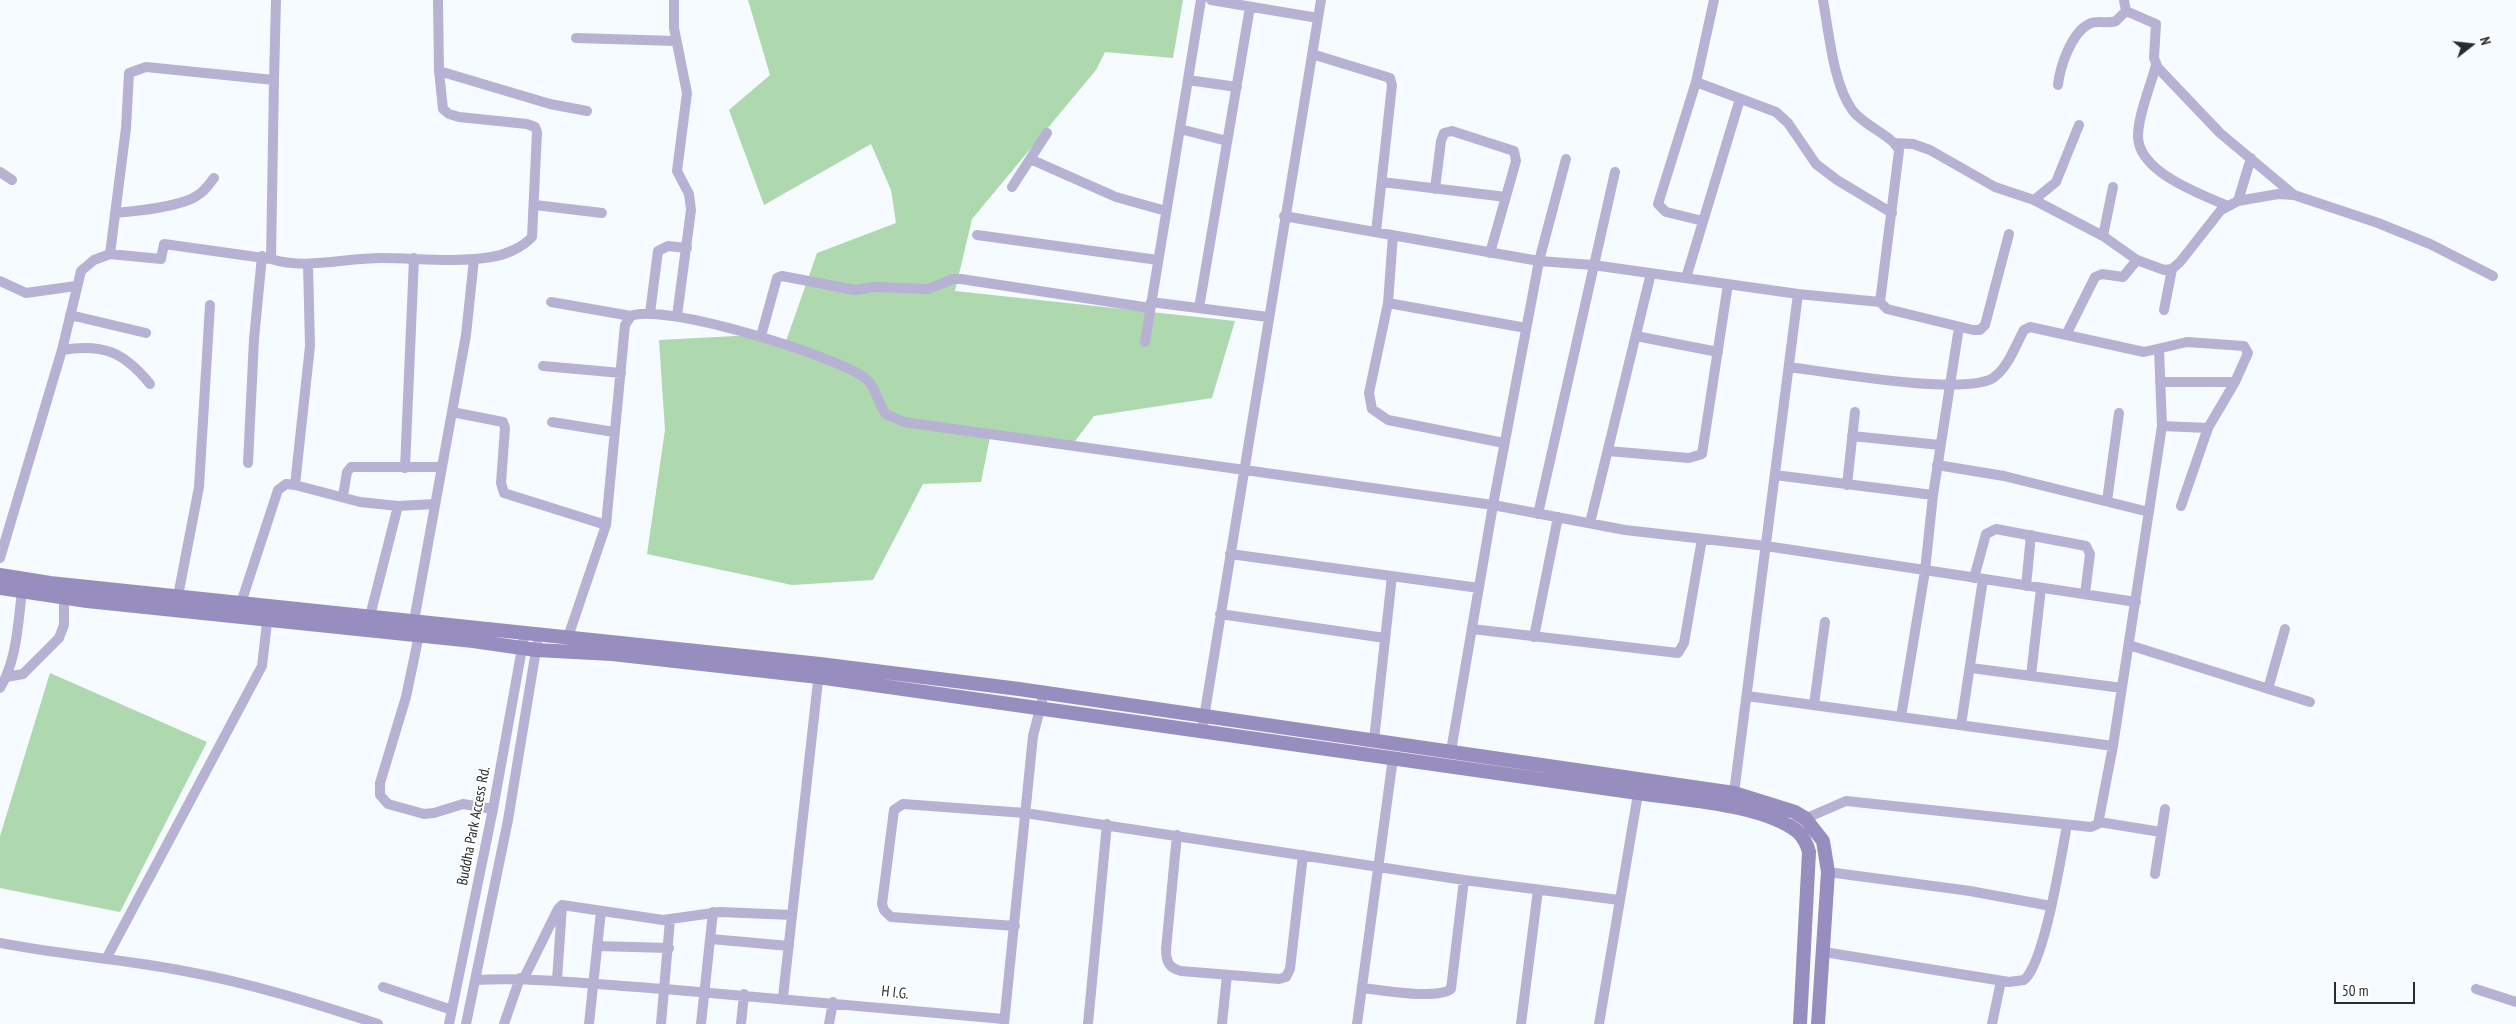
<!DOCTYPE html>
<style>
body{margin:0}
#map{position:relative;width:2516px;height:1024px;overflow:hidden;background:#f6fbff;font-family:"PT Sans Narrow",sans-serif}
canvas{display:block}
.north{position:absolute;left:2446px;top:20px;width:50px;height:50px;-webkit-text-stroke:4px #fff;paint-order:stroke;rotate:74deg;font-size:14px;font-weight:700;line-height:20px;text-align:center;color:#292c2e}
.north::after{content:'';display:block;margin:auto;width:18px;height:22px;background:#292c2e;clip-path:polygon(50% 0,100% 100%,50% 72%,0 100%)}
.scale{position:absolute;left:2334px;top:982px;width:81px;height:22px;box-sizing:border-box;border:2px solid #292c2e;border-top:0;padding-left:6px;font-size:15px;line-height:18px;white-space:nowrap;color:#292c2e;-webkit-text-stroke:4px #fff;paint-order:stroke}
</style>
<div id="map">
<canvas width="2516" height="1024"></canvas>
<div class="north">N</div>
<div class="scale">50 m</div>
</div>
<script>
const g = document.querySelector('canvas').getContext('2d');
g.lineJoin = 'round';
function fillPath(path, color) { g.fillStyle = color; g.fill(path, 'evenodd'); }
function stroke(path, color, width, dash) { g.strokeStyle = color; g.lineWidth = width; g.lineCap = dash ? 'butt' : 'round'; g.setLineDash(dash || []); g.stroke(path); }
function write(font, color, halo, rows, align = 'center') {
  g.font = font + ' "PT Sans Narrow",sans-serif'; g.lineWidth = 4; g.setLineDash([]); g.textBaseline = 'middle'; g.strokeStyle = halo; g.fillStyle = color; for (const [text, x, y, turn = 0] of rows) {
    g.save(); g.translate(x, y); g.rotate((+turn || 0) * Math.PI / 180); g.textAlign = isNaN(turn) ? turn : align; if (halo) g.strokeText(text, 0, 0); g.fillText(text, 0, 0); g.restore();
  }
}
fillPath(new Path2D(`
 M748 0H1183L1173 58 1105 52 1096 70 972 219 955 291 1235 321 1212 398 1094 416 1072 445 990 437 981 482 923 484 873 580 792 585 647 554 665 430 659 340 755 335 786 341 817 253 896 223 891 190 871 144 764 205 729 110 770 75Z
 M50 673 207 742 120 912 0 888V836Z`), '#aed8ae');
stroke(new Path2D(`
 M674 0V28L687 93 677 171 689 194 691 210 677 316
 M1211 0 1318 18
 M2124 0 2126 11 2156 24 2154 58 2158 68 2220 133 2294 195
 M576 38 676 41
 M1312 54 1390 78 1392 85 1376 232
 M2156 65C2151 85 2138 115 2138 136 2138 172 2200 194 2228 206
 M439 71 550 104 587 111
 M1188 80 1237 87
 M1696 82 1776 112 1788 123 1816 164 1837 180 1892 213
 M2058 85C2060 67 2071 33 2089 24 2097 20 2108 24 2116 21L2126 11
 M1180 129 1227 141
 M1895 143 1913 144 1930 150 1995 187 2034 200 2103 236 2137 260 2164 270 2172 269 2180 262 2221 210 2238 201 2278 194 2294 195 2378 223 2430 244 2493 276
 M1030 159 1116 197 1166 211
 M0 172 12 180
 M1382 182 1506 197
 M1012 187 1047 133
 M1435 189 1441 141 1444 133 1452 131 1514 151 1516 161 1490 253
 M2034 200 2056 182 2079 125
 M2238 201 2251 158
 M535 205 602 213
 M115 213C136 211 182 207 198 195 205 191 209 184 214 178
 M1284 216 1539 261 1593 265 1798 294 1880 302 1899 151C1894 136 1864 126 1853 111 1833 85 1829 32 1823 0
 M1703 221 1666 212 1658 204 1696 82 1714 0
 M977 235 1158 260
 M1393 235 1388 303 1369 393 1372 409 1388 420 1504 443
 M2103 236 2113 187
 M110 254 126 128 129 73 146 67 274 80 276 0
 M271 259C306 270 344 258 381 258 417 258 455 263 491 257 505 255 522 248 532 237L537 132 535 127 527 124 459 117 449 114 443 109 439 71 438 0
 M308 264 310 346 295 485 360 502 398 506 435 504
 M1686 278 1740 99
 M0 281 26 293 76 286
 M551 302 631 316
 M1151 302 1268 317
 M1880 302 1887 309 1973 330H1980L1985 325 2009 234
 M1388 303 1526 328
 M1199 308 1250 7
 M2164 310 2172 269
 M650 313 658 251 668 246 687 248
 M70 315 146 333
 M2066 335 2095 277 2102 274 2123 277 2137 260
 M761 336 777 278 782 276 855 290 874 287 928 289 953 279H961L1150 308
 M1636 336 1718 352
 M1145 342 1201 0
 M62 350C103 343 124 352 150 384
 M543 366 621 373
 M1789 367C1828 372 1964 396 1993 378 2008 368 2015 346 2024 330L2030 327 2144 352 2187 342 2244 346 2248 353 2235 382 2208 428 2181 506
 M2160 382H2235
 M452 412 503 422 505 428 501 483 504 493 606 525
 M552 422 614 432
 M2162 426 2208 428
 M1852 436 1940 445
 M1608 451 1689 458 1702 454 1728 284
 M248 463 254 339 262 256
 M1937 465 2004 476 2149 512
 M405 468 414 258
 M1775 475 1933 495
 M1847 485 1855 412
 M343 496 347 472 351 467H442
 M2107 501 2119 413
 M1538 514 1615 172
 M1590 523 1651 273
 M1230 554 1479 588
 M0 558 62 350 81 271 94 260 110 254 161 259 164 244 271 259 274 80
 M1974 578 1986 534 1996 529 2086 546 2090 554 2085 594
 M2026 586 2031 535
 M178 596 199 487 210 305
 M241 603 278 490 286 484 295 485
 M1220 614 1385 638
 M370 616 398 506
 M414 621 466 335 474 259
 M1472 629 1678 653 1684 643 1702 539
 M419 635 406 697 380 783V795L388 804 424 814 434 813 463 804 493 809
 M568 637 606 525 625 325 631 316C662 302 837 356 865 378 877 387 877 403 886 414L904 422 1493 505 1625 530 1766 546 2136 602
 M1534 637 1558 517
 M2129 645 2310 702
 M1971 668 2122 688
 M2031 676 2041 588
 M6 677 23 674 59 638 64 625V597
 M0 688C17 660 18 623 22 591
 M2268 689 2285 629
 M1747 696 2113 746
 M1814 705 1825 622
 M1901 717 1925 571 1933 495 1959 327
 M1961 725 1983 579
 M1202 730 1321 0
 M1374 740 1392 576
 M1451 751 1493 505 1539 261 1566 159
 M1734 793 1798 294
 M2099 822 2161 832
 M1788 826 1846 801 2091 827 2098 824 2113 746 2162 426 2159 349
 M1177 835 1166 949C1166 962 1169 968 1181 971L1279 979 1286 977 1290 969 1303 855
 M1828 872 1970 891 2051 906
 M2155 874 2165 809
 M1015 926 891 917 884 910 882 904 894 810 903 804 1025 813 1464 880 1619 900
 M711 939 789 946
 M0 943C61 955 123 959 184 971 250 983 314 1003 378 1024
 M597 946 669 948
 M1824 952 2009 982 2024 980C2045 962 2061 856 2067 825
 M106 959 262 666 268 614
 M524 978 558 909 562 905 663 920 720 912 792 915
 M476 980C540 977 602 985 665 989 778 998 891 1008 1004 1019
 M557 980 562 906
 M383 987 452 1010
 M1362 988C1381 990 1436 1000 1451 989L1464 880
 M2476 989 2516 1002
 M783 997 819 672
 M449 1024 493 809 525 632
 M466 1024 508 820 537 644
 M504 1024 520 978
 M589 1024 601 911
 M661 1024 670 920
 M701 1024 713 912
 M741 1024 744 994
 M829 1024 833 1002
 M1004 1024 1033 736 1044 693
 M1088 1024 1107 824
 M1222 1024 1227 975
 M1357 1024 1393 758
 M1521 1024 1538 890
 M1599 1024 1639 788
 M1992 1024 2001 981`), '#b7b2d3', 10);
stroke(new Path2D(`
 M0 575 50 583 820 664 1019 689 1734 793 1795 812 1805 818 1823 841 1828 872 1818 1024
 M0 588 87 601 473 641 536 650 612 654 818 677 1638 793C1683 800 1763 804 1798 832 1804 838 1807 844 1809 852L1800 1024`), '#978ebf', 14);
write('15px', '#292c2e', '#fff', [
 ["Buddha Park Access Rd.",474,826,-79],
 ["H I.G.",895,993,6]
]);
</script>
